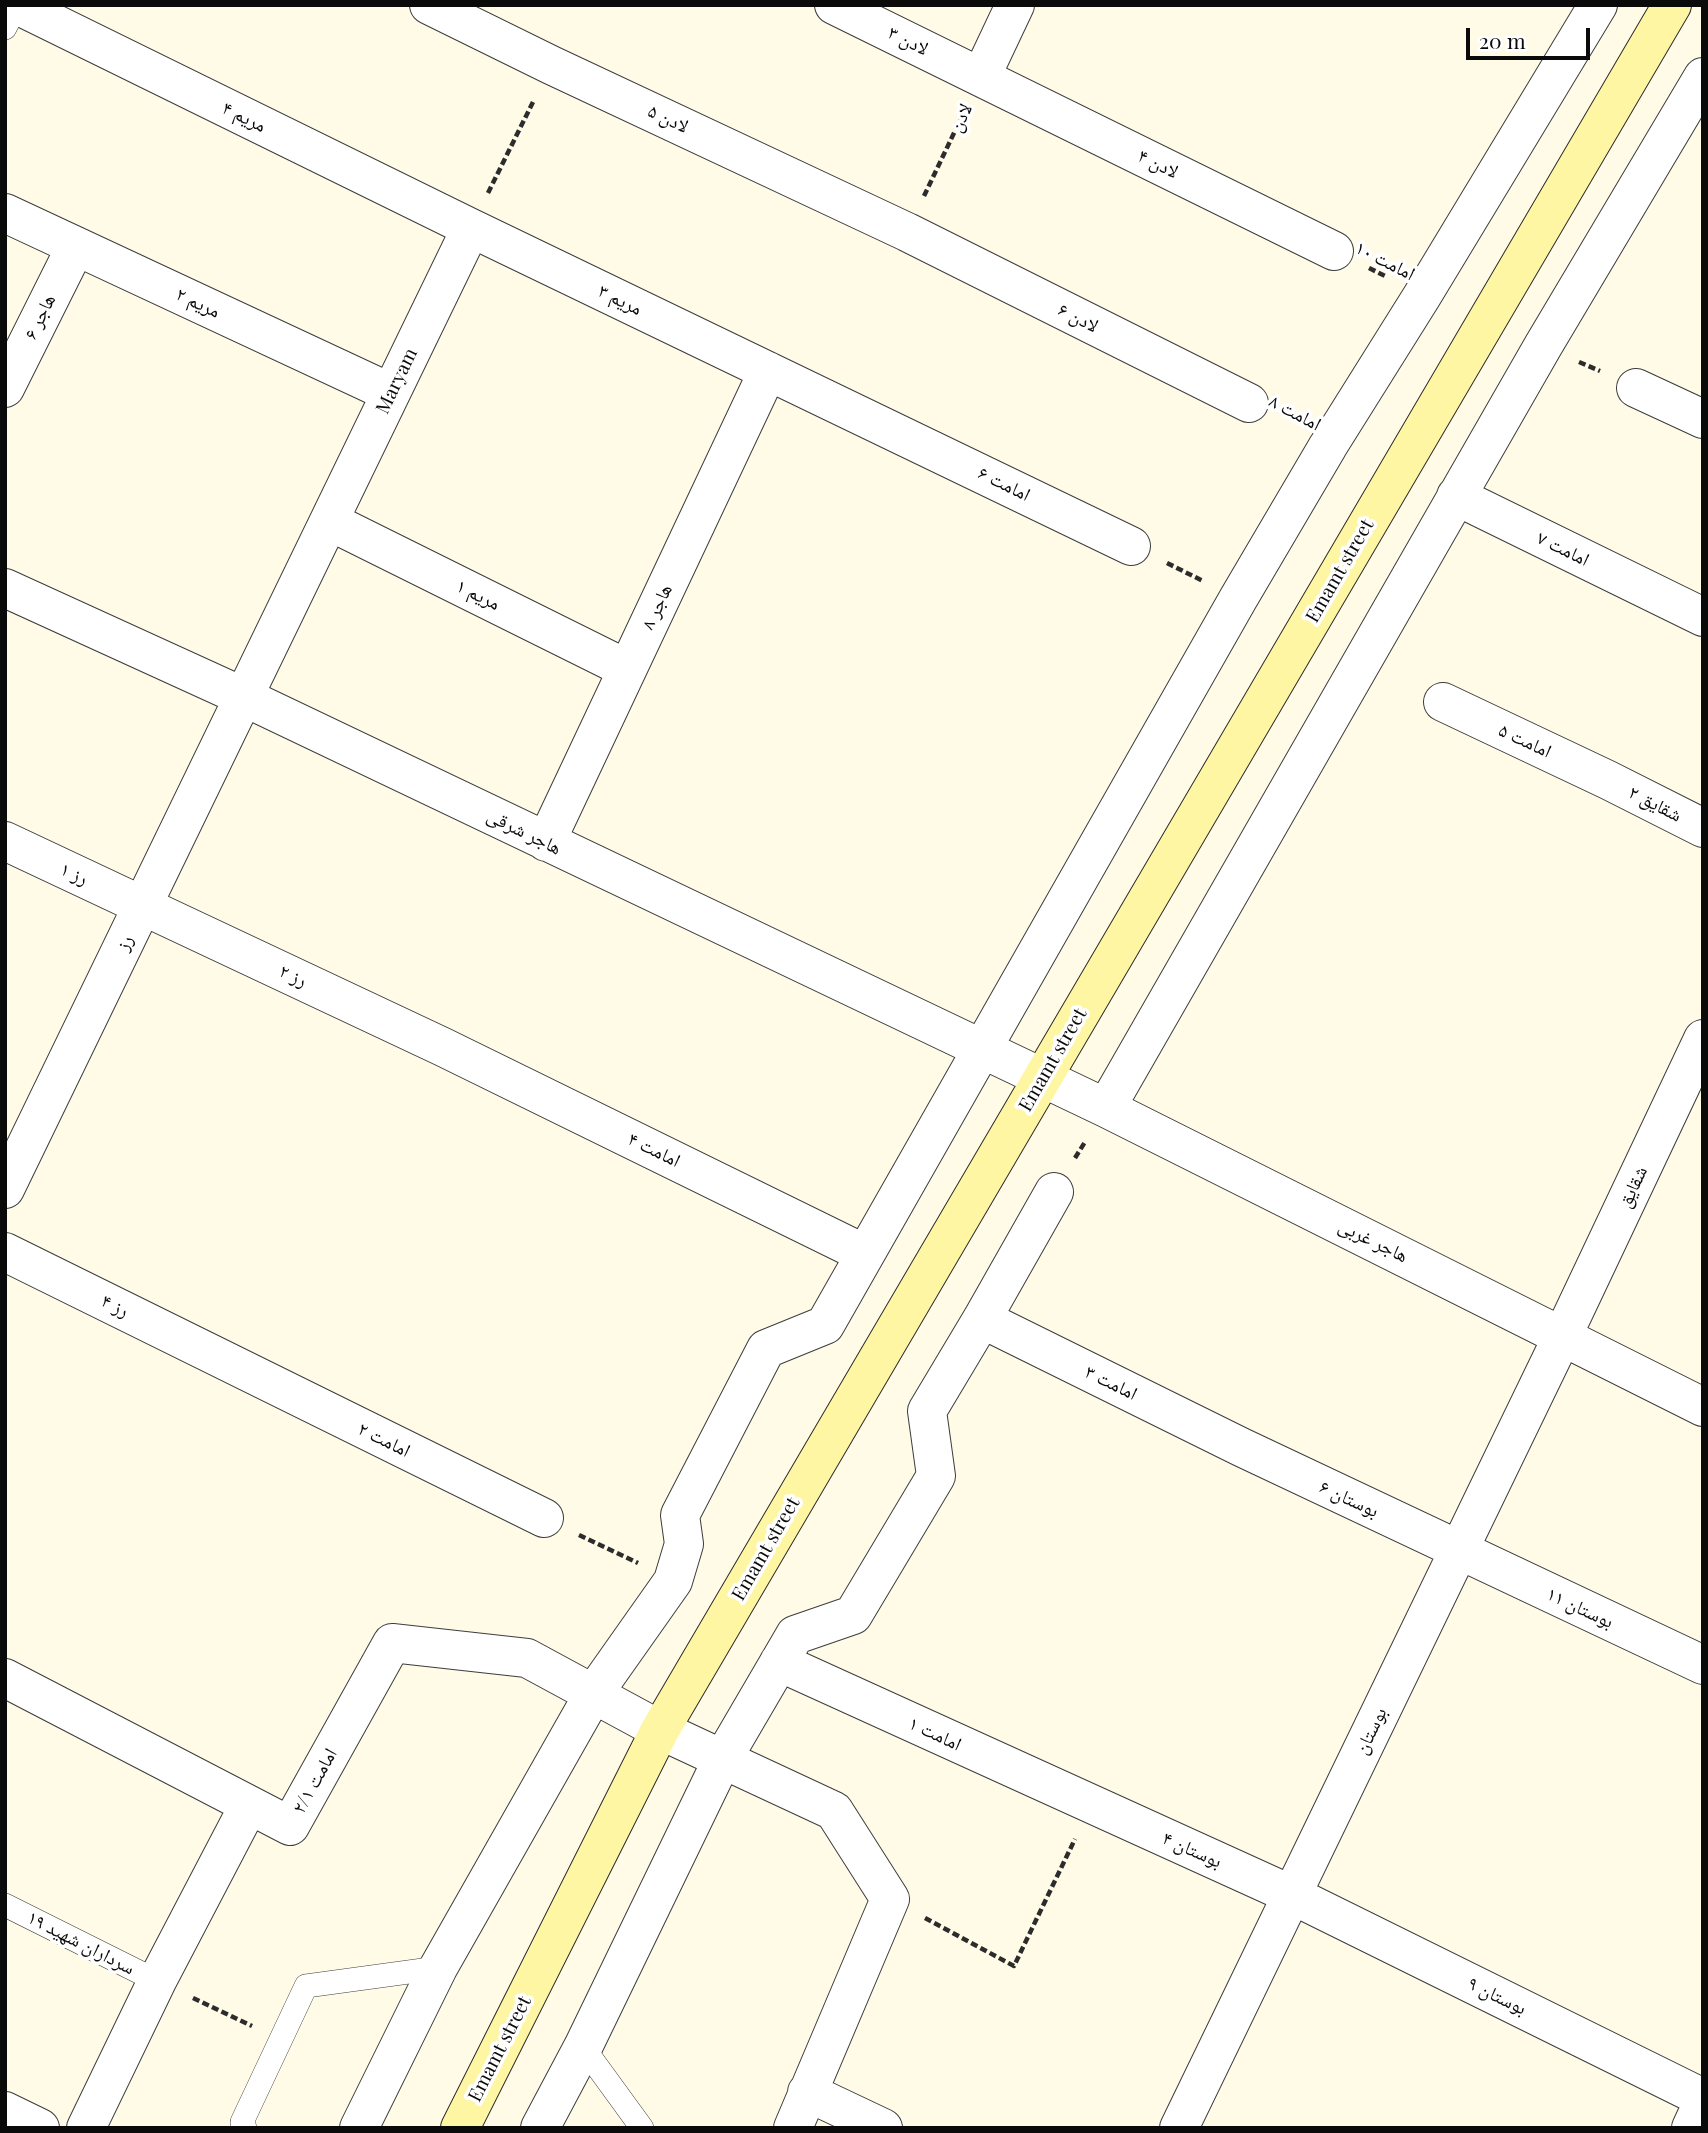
<!DOCTYPE html>
<meta charset="utf-8">
<style>
body{margin:0}
#map{position:relative;width:1708px;height:2133px;overflow:hidden;background:#fffbe7;font-family:"Playfair Display",serif}
canvas{display:block}
.frame{position:absolute;inset:0;border:7px solid #0a0a0a;pointer-events:none}
.scale{position:absolute;left:1466px;top:28px;width:124px;height:32px;box-sizing:border-box;border:4px solid #0a0a0a;border-top:0;padding-left:9px;font-size:21px;line-height:24px;white-space:nowrap;color:#0a0a0a;-webkit-text-stroke:5px #fff;paint-order:stroke}
</style>
<div id="map">
<canvas width="1708" height="2133"></canvas>
<div class="frame"></div>
<div class="scale">20 m</div>
</div>
<script>
const g = document.querySelector('canvas').getContext('2d');
g.lineJoin = 'round';
function stroke(path, color, width, dash) { g.strokeStyle = color; g.lineWidth = width; g.lineCap = dash ? 'butt' : 'round'; g.setLineDash(dash || []); g.stroke(path); }
function write(font, color, halo, rows, align = 'center') {
  g.font = font + ' "Playfair Display","Noto Naskh Arabic",serif'; g.lineWidth = 7; g.setLineDash([]); g.textBaseline = 'middle'; g.strokeStyle = halo; g.fillStyle = color; for (const [text, x, y, turn = 0] of rows) {
    g.save(); g.translate(x, y); g.rotate((+turn || 0) * Math.PI / 180); g.textAlign = isNaN(turn) ? turn : align; if (halo) g.strokeText(text, 0, 0); g.fillText(text, 0, 0); g.restore();
  }
}
const service = new Path2D(`
 M5 28 17 5
 M5 1905 157 1981
 M583 2047 642 2128
 M245 2128 242 2122 306 1986 438 1968`);
const minor = new Path2D(`
 M17 5 471 228 1131 546
 M429 5 551 65 907 232 1249 403
 M834 5 1334 251
 M981 77 1015 5
 M5 213 391 393
 M5 388 76 246
 M1636 388 1703 419
 M1456 496 1703 617
 M329 521 627 669
 M5 588 244 697 1106 1108 1703 1407
 M1443 702 1608 780 1703 828
 M5 841 443 1047 865 1254
 M546 842 768 371
 M1106 1108 1543 346 1703 77
 M5 1189 471 228
 M5 1252 544 1518
 M982 1319 1241 1447 1703 1665
 M779 1662 1292 1895 1703 2098
 M5 1678 290 1826 392 1643 527 1658 660 1730 834 1811 890 1899 793 2128
 M807 2092 883 2128
 M5 2111 40 2128
 M86 2128 157 1981 249 1805
 M359 2128 438 1968 594 1693 673 1581 684 1544 680 1515 766 1349 825 1325 1238 599 1328 446 1422 296 1598 5
 M540 2128 583 2047 722 1760 795 1635 853 1615 936 1476 927 1411 982 1319 1054 1192
 M1179 2128 1563 1335 1703 1039
 M1691 2128 1703 2102`);
const secondary = new Path2D(`
 M460 2128 660 1730 1672 5`);
stroke(service, '#3d3d3d', 24);
stroke(minor, '#3d3d3d', 40);
stroke(secondary, '#2c2c2c', 40);
stroke(new Path2D(`
 M488 193 534 100
 M924 196 964 112
 M1369 268 1387 277
 M1579 362 1600 371
 M1167 563 1203 581
 M1075 1158 1085 1142
 M579 1535 638 1563
 M925 1918 1014 1966 1075 1839
 M193 1998 252 2026`), '#2c2c2c', 4.5, [7, 3.5]);
stroke(service, '#fff', 23);
stroke(minor, '#fff', 38);
stroke(secondary, '#fef6a3', 38);
write('19px', '#0a0a0a', '#fff', [
 ["لادن ۳",908,41,26],
 ["مریم ۴",244,117,26],
 ["لادن",961,118,-64],
 ["لادن ۵",668,119,25],
 ["لادن ۴",1158,164,26],
 ["امامت ۱۰",1385,261,27],
 ["مریم ۳",620,300,26],
 ["مریم ۲",198,303,25],
 ["هاجر ۶",40,317,-64],
 ["لادن ۶",1078,318,27],
 ["Maryam",397,381,-64],
 ["امامت ۸",1295,413,28],
 ["امامت ۶",1004,484,26],
 ["امامت ۷",1563,549,26],
 ["Emamt street",1340,571,-60],
 ["مریم ۱",478,595,26],
 ["هاجر ۸",657,607,-65],
 ["امامت ۵",1525,741,25],
 ["شقایق ۲",1655,804,27],
 ["هاجر شرقی",524,832,26],
 ["رز ۱",74,874,25],
 ["رز",125,943,-64],
 ["رز ۲",293,976,25],
 ["Emamt street",1053,1060,-60],
 ["امامت ۴",654,1150,26],
 ["شقایق",1633,1187,-65],
 ["هاجر غربی",1373,1241,26],
 ["رز ۴",115,1306,27],
 ["امامت ۳",1111,1383,26],
 ["امامت ۲",384,1440,26],
 ["بوستان ۶",1349,1499,25],
 ["Emamt street",766,1549,-60],
 ["بوستان ۱۱",1580,1608,25],
 ["بوستان",1371,1731,-64],
 ["امامت ۱",935,1734,25],
 ["امامت ۲/۱",315,1781,-61],
 ["بوستان ۴",1192,1850,24],
 ["سرداران شهید ۱۹",81,1943,27],
 ["بوستان ۹",1497,1996,26],
 ["Emamt street",500,2049,-63]
]);
</script>
